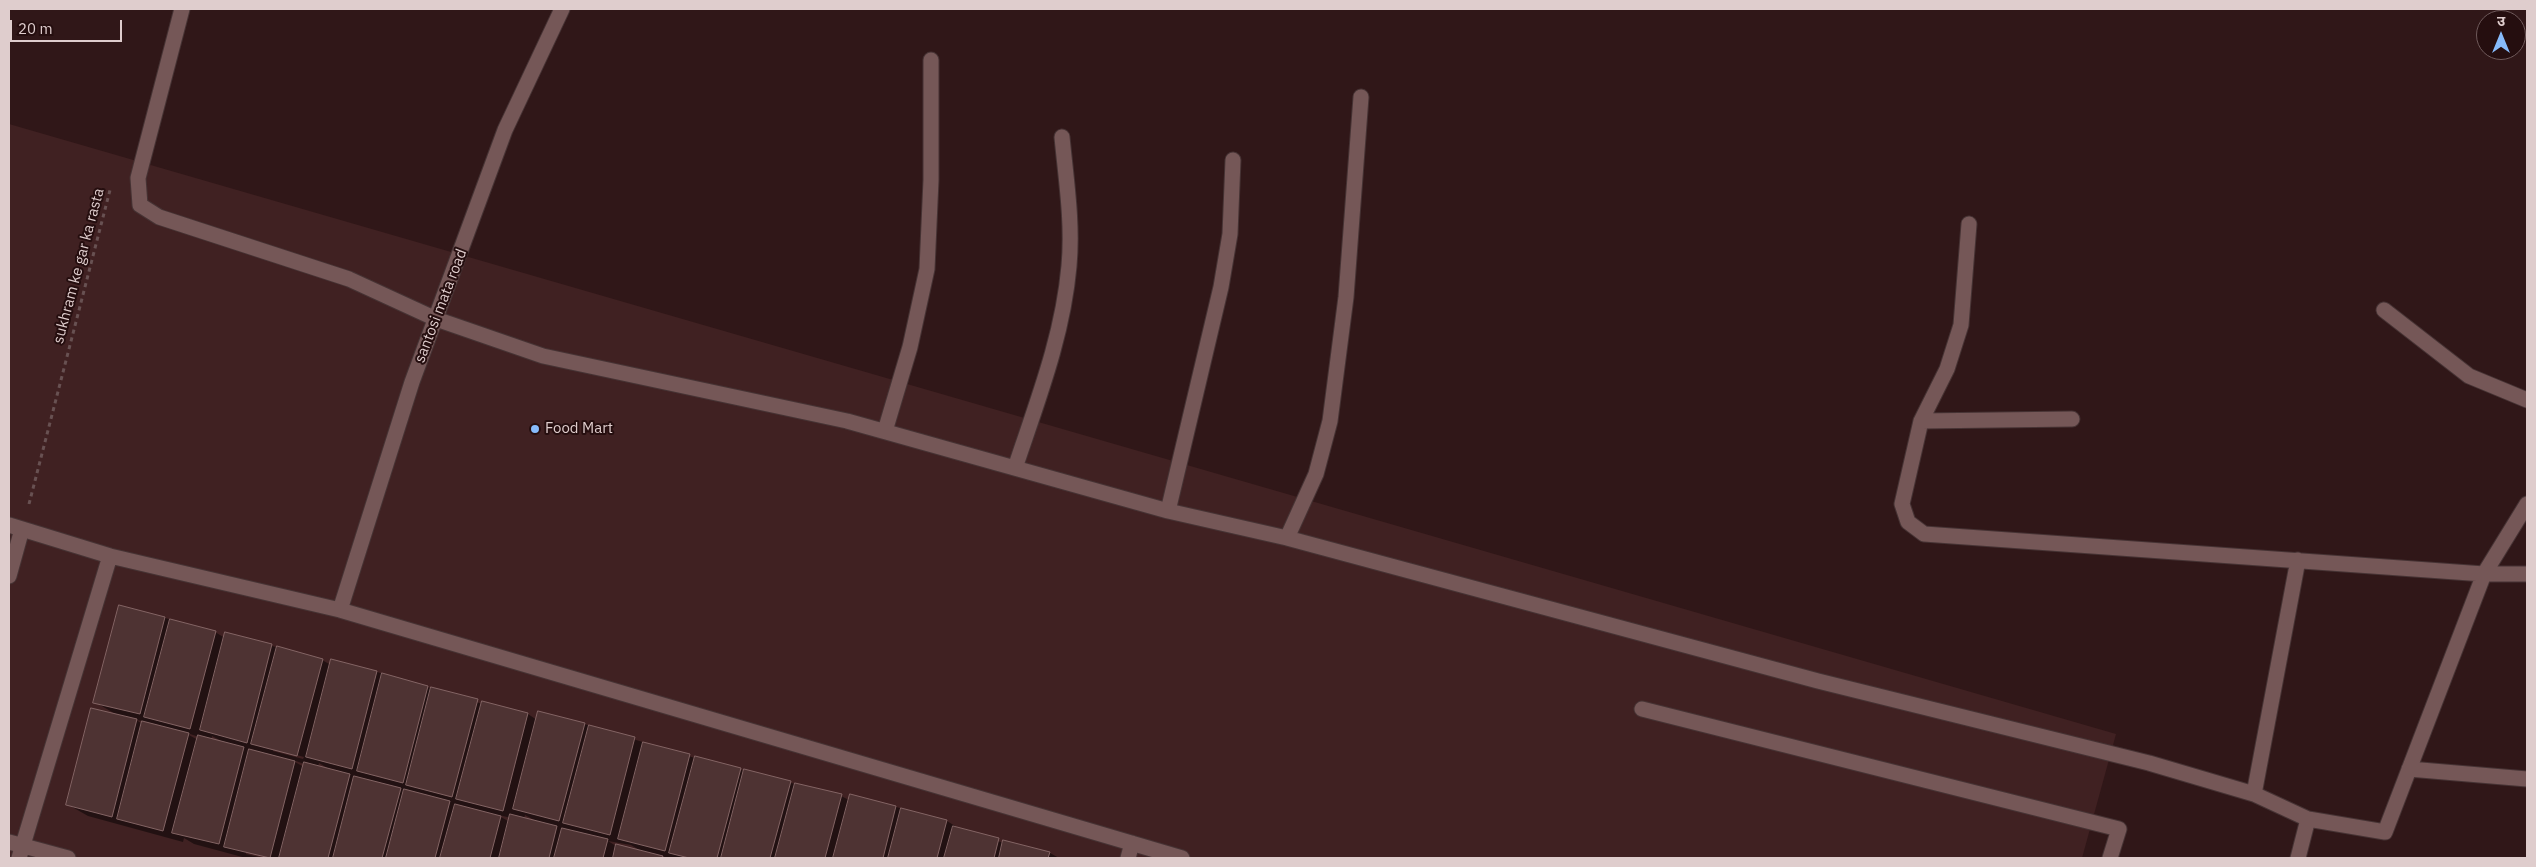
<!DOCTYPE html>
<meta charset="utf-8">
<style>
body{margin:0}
#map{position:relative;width:2536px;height:867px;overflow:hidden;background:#301718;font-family:"IBM Plex Sans","Noto Sans Devanagari",sans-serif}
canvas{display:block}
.frame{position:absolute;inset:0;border:10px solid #dfcdcd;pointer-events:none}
.north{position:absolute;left:2476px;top:10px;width:50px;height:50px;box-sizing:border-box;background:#250e0f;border:1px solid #6f5a5b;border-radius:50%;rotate:0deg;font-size:14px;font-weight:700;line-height:20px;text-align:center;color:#dfcdcd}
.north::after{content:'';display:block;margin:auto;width:18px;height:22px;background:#87bbfb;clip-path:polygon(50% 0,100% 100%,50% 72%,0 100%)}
.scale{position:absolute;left:10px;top:20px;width:112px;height:22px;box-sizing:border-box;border:2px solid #dfcdcd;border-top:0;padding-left:6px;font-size:15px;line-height:18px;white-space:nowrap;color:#dfcdcd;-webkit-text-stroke:4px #250e0f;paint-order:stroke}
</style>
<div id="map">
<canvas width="2536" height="867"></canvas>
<div class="frame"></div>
<div class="north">उ</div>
<div class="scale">20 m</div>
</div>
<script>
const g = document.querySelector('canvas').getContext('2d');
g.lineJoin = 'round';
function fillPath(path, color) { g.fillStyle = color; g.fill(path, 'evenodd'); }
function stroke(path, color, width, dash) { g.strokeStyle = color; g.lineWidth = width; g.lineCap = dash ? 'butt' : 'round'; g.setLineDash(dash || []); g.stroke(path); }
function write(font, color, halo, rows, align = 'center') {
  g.font = font + ' "IBM Plex Sans",sans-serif'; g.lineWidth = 4; g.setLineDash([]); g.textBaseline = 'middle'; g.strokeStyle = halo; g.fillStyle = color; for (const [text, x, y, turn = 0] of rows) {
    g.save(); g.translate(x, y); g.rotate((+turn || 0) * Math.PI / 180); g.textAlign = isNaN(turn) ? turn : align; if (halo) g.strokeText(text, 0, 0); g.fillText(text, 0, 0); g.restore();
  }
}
fillPath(new Path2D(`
 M9 124 2116 734 2082 858H9Z`), '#402122');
fillPath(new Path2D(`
 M165 618 215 632 225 638 272 646 322 660 331 665 332 661 377 672 483 704 528 714 537 720 584 724 695 758 841 796 849 800 850 796 896 807 947 821 960 829 1004 843 1050 853 1059 858H669L661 856 664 858H273L246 851V854L263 858H246L194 844 184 838 183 842 88 816 67 804 117 715 95 702ZM136 720 143 721V724ZM190 734 199 737 198 740 189 735ZM212 736 223 742 211 740ZM273 749 304 757 303 759 273 751ZM296 761 304 764V767L295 762ZM319 763 329 769 318 767ZM499 815 511 818 510 822 499 816ZM525 815 536 821 524 819ZM608 841 631 845 641 851 616 846Z`), '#0007');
const building = new Path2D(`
 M119 605 165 617 140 714 93 703Z
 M170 619 216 631 190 729 144 717Z
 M225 632 272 644 247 743 200 730Z
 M277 646 323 659 297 756 251 744Z
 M331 659 377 671 352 769 306 757Z
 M382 673 428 686 403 783 357 771Z
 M431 687 478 699 452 797 406 785Z
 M482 701 528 713 503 811 456 799Z
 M91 708 137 719 112 817 66 805Z
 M538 711 585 723 559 821 513 809Z
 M142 721 189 733 163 831 117 819Z
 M589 725 635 737 610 835 563 823Z
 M198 735 244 747 219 844 172 833Z
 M643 742 690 754 665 851 618 839Z
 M249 749 295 761 270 858 224 847Z
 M695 756 741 768 717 858H689L669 853Z
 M304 762 350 774 328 858H279Z
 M744 769 791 781 770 858H721Z
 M354 776 401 788 382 858H333Z
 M795 783 842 794 825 858H775Z
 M404 789 450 801 435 858H386Z
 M850 794 896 806 883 858H833Z
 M455 804 501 816 490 858H440Z
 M901 808 947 820 937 858H888Z
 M510 814 557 826 549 858H499Z
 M953 826 999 838 994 858H944Z
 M562 828 608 839 603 858H554Z
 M1003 840 1050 852 1048 858H999Z
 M616 844 663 856 662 858H613Z`);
fillPath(building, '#4e3333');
stroke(building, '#836464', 1);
const minor = new Path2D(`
 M182 9 138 178 140 205 159 217 349 279 436 319 543 356 847 421 1168 511 1287 538 1818 681 2149 763 2254 794
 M1969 224 1961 325 1947 369 1921 421 1902 504 1908 522 1924 534 2484 574 2385 832 2308 819 2298 858
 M2384 310 2469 376 2527 400
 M1921 421 2072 419
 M885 431 910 347 927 269 931 180V60
 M1015 468C1037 402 1063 336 1069 266 1073 223 1066 179 1062 137
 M2527 504 2484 574H2527
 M1168 511 1221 287 1230 234 1233 160
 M9 525 110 556 340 610 1182 858
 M1287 538 1316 474 1330 421 1346 297 1361 97
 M2298 560 2254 794 2308 819
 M9 576 22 529
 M340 610 412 382 505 130 562 9
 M1642 709 2119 829 2110 858
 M2409 769 2527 779
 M9 842 68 858
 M19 858 110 556
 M1128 858 1132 843`);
stroke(minor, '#463334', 17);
stroke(new Path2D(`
 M29 504 110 190`), '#685152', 3, [4, 4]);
stroke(minor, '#755757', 15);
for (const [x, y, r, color] of [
 [535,429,5,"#87bbfb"]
]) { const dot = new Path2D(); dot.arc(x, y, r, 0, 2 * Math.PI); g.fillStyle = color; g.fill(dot); stroke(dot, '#250e0f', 2); }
write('15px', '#dfcdcd', '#250e0f', [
 ["sukhram ke gar ka rasta",79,266,-75],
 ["santosi mata road",441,306,-69]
]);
write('15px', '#dfcdcd', '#250e0f', [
 ["Food Mart",545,429]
], 'left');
</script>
